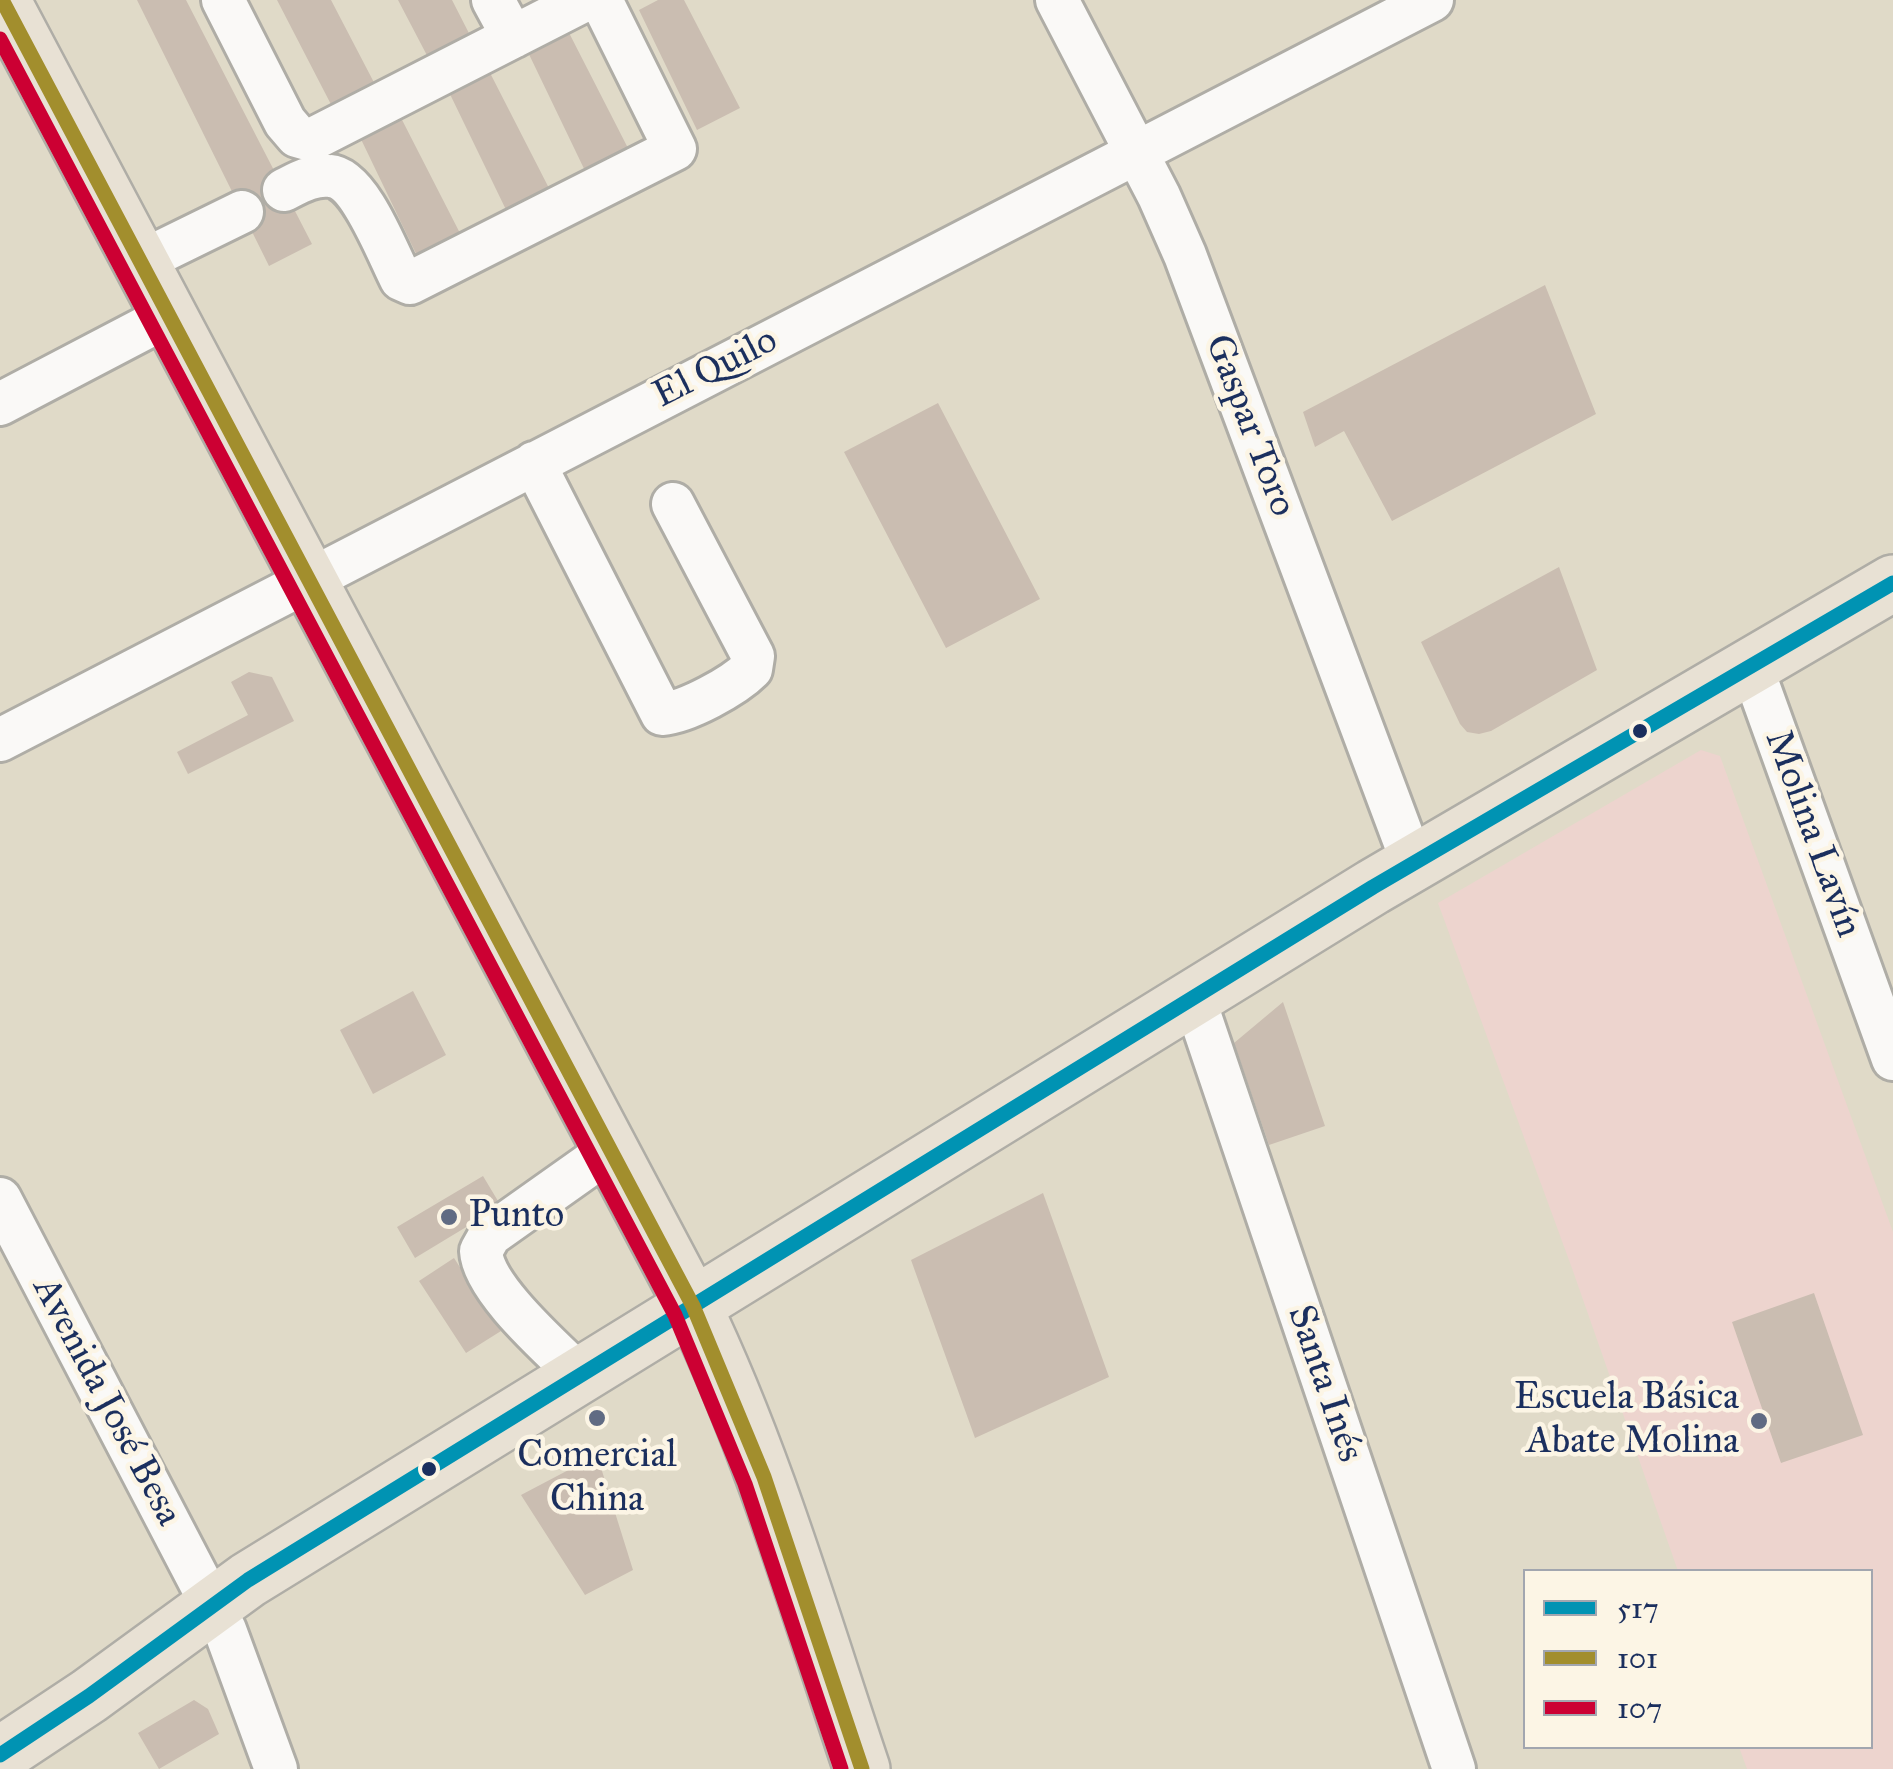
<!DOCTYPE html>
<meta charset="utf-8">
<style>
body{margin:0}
#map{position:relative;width:1893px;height:1769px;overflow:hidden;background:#e0dac8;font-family:"IM FELL Great Primer",serif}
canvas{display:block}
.legend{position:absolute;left:1523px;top:1569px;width:350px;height:180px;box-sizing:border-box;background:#fcf5e5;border:2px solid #a2a6af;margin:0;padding:12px 18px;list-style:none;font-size:30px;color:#1b2f5e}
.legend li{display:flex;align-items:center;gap:20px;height:50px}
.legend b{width:50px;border:2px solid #a2a6af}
</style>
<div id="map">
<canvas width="1893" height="1769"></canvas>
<ul class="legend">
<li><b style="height:12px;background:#0093b3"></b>517</li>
<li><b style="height:12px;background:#a28e2d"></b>101</li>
<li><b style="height:12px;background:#c03"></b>107</li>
</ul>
</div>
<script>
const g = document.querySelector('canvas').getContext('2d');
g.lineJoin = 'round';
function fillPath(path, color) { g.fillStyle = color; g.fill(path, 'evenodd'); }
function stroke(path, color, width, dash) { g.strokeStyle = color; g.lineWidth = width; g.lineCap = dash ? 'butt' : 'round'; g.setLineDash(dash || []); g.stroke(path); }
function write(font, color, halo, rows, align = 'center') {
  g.font = font + ' "IM FELL Great Primer",serif'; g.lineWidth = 9; g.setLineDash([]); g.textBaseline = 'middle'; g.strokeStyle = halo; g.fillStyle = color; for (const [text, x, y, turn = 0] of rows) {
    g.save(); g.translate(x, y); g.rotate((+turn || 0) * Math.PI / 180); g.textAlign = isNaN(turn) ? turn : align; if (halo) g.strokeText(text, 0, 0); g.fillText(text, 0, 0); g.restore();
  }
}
fillPath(new Path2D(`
 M1701 750 1720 756 1893 1232V1769H1747L1739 1747 1870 1746V1572L1678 1571 1573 1271 1438 903Z`), '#edd4ce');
fillPath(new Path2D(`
 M137 0H186L312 244 269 266Z
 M277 0H331L380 94 337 116Z
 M398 0H452L474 43 432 65Z
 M658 0H684L740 108 697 130 639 10Z
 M565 25 631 154 588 177 525 46Z
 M487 67 553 196 510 218 447 88Z
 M398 112 464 241 421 264 358 133Z
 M1545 285 1596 414 1392 521 1344 431 1315 447 1303 412Z
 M938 403 1040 599 946 648 844 452Z
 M1559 567 1597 670 1491 731 1479 734 1467 732 1460 724 1421 642Z
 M249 672 272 677 294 721 188 774 177 752 248 715 231 682Z
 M413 991 446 1055 373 1094 340 1030Z
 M1283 1002 1325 1126 1269 1145 1234 1043Z
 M483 1176 501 1206 415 1258 397 1227Z
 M1043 1193 1109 1377 975 1438 911 1260Z
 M454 1258 501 1331 466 1353 419 1281Z
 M1814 1293 1863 1435 1781 1463 1732 1322Z
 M597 1455 633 1570 585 1595 521 1495Z
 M194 1700 208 1709 219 1734 159 1769 138 1733Z`), '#cabdb1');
const minor = new Path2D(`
 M223 0 285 122 297 136 311 140 585 0
 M493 0 513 37
 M1057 0 1159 196 1185 255 1413 864
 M284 190C298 183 313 174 330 176 360 178 388 254 401 279L410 283 675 149 601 0
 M140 262 242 212
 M0 404 168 316
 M534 463 662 714C687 712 734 686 751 669L753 656 673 504
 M1751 665 1893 1059
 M0 740 1432 0
 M1194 998 1454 1769
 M0 1199 225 1630 276 1769
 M580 1376C553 1349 483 1289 481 1251L490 1235 610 1150`);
const major = new Path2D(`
 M2 0 693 1306C764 1454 810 1614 862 1769
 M0 1755 89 1696 248 1580 1373 887 1893 583`);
stroke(minor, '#afada6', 48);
stroke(major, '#afada6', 60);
stroke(minor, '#faf9f7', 42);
stroke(major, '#e8e1d4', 55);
stroke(new Path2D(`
 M0 1755 89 1696 248 1580 1373 887 1893 583`), '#0093b3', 15);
stroke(new Path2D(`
 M2 0 693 1306 764 1477 862 1769`), '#a28e2d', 15);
stroke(new Path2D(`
 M0 39 675 1315 745 1484 841 1769`), '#c03', 15);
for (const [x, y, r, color] of [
 [1640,731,9,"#1b2f5e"],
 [449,1217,10,"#606b83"],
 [597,1418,10,"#606b83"],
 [1759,1421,10,"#606b83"],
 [429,1469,9,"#1b2f5e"]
]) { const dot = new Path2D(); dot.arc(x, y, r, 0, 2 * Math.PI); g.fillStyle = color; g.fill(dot); stroke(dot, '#fcf5e5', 4); }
write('38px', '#1b2f5e', '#fcf5e5', [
 ["El Quilo",716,369,-27],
 ["Gaspar Toro",1249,426,69],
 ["Molina Lavín",1812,834,70],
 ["Santa Inés",1324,1384,71],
 ["Avenida José Besa",106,1402,62]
]);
write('38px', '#1b2f5e', '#fcf5e5', [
 ["Punto",469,1217],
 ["Escuela Básica",1739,1399,"right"],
 ["Abate Molina",1739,1443,"right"],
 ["Comercial",597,1457,"center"],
 ["China",597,1501,"center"]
], 'left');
</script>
